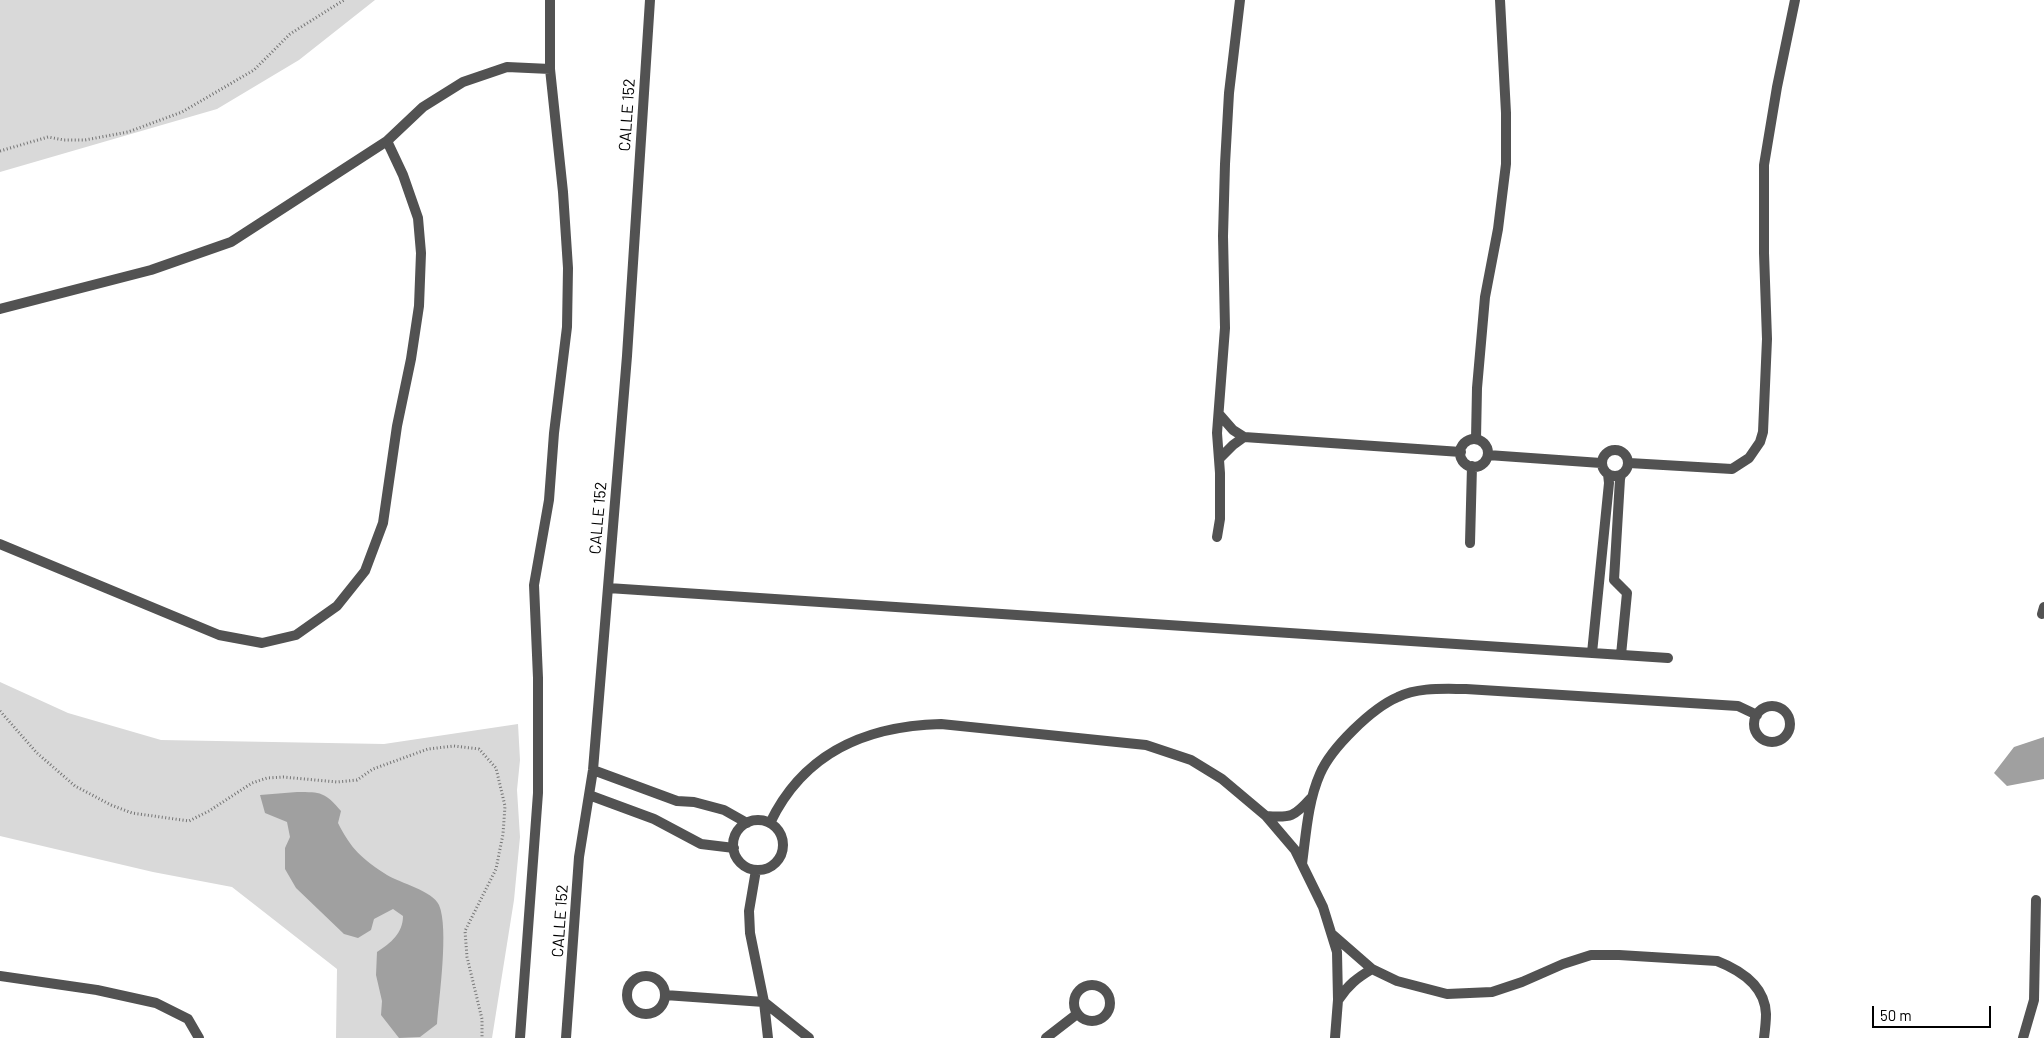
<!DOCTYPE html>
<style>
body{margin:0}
#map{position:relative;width:2044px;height:1038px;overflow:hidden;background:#fff;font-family:Barlow,sans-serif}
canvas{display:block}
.scale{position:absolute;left:1872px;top:1006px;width:119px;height:22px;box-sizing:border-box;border:2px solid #000;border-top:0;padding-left:6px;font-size:15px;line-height:18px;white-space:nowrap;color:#000;-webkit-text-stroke:4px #fff;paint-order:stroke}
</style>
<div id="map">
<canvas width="2044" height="1038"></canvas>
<div class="scale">50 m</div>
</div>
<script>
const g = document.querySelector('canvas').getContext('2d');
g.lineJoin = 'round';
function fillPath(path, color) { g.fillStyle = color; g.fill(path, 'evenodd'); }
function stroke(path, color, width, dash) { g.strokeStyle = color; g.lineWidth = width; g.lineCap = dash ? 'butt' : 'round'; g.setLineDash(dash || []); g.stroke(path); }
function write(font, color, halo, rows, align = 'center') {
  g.font = font + ' Barlow,sans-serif'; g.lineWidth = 5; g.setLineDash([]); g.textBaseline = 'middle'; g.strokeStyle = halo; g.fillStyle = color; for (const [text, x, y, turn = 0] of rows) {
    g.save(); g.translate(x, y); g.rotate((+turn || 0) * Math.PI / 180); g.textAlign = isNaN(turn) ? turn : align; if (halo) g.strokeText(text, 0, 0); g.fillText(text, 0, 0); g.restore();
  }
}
fillPath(new Path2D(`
 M0 0H375L299 60 217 109 0 172Z
 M0 682 68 713 161 740 384 744 518 724 520 760 517 790 520 837 514 900 492 1038H336L337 969 232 887 153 872 0 836Z`), '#d9d9d9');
fillPath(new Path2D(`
 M2044 737V779L2007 786 1994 773 2014 747Z
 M297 792C321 792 325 792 341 811L338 823C351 849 362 859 387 875 400 883 433 891 439 905 449 928 439 998 437 1024L420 1037 399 1038 381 1015 382 1001 376 975 377 952C391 943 403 933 403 916L393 909 374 919 371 930 358 938 344 934 296 888 285 869V848L290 837 287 822 265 813 260 795Z`), '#a0a0a0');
stroke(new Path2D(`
 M0 151 48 137 64 140H85L128 132 182 112 254 70 290 34 344 0
 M0 711 37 753 75 786 111 805 132 813 189 821 209 811 252 783 267 778 283 777 337 782 357 780 373 769 428 749 454 746 479 749 496 768 505 806 503 834 496 869 465 931 467 957 482 1019V1038`), '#747474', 3, [1, 2.5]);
stroke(new Path2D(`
 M0 309 151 270 231 242 387 141 423 107 463 82 507 67 550 69
 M1219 414 1233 430 1244 437 1461 452
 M1476 439 1477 388 1485 297 1498 229 1506 164V113L1500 0
 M1460 453a14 14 0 1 1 28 0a14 14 0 1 1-28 0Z
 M1602 463a13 13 0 1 1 26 0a13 13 0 1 1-26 0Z
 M1488 455 1601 463
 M1219 459 1233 445 1244 437
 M1629 463 1732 469 1749 458 1760 442 1763 432 1767 339 1764 253V165L1777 87 1795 0
 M1217 537 1220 519V473L1217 433 1225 328 1223 236 1225 164 1229 93 1240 0
 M1470 543 1472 466
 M0 544 219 635 262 643 296 635 337 606 365 571 383 523 397 426 411 359 419 306 421 253 418 218 403 175 387 141
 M608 588 1668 658
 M2042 614 2044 607
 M1592 653 1609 483 1608 474
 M1621 655 1627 593 1614 580 1620 479 1621 475
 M1754 724a18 18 0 1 1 36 0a18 18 0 1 1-36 0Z
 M593 770 677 801 694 802 724 810 747 823
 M589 795 654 819 701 844 734 848
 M1266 816C1291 818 1294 817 1311 798
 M733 845a25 25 0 1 1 50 0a25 25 0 1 1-50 0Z
 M770 823C804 752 866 726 941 724L1146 745 1191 760 1222 779 1266 816 1295 850 1323 907 1337 952 1338 1000 1335 1038
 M1302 864C1306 834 1308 801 1320 774 1331 748 1372 708 1398 697 1418 687 1444 689 1466 689L1738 706 1757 715
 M756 870 749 911 750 933 764 1002 768 1038
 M1333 935 1372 969 1397 981 1447 994 1492 992 1522 982 1563 964 1591 955H1619L1717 961C1740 970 1765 986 1766 1014 1766 1022 1765 1030 1764 1038
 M0 976 97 990 156 1003 188 1019 199 1038
 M627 995a19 19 0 1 1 38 0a19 19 0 1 1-38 0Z
 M1074 1003a18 18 0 1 1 36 0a18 18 0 1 1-36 0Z
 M665 995 764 1002 809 1038
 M1339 999C1348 985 1357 978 1372 969
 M520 1038 538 793V678L534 585 549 500 554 433 567 327 568 268 563 192 550 69V0
 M566 1038 579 857 593 770 627 356 650 0
 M1046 1038 1077 1014
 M2023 1038 2034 1000 2036 900`), '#525252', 10);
write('16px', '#000', '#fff', [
 ["CALLE 152",627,115,-86],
 ["CALLE 152",598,518,-85],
 ["CALLE 152",560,921,-86]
]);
</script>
